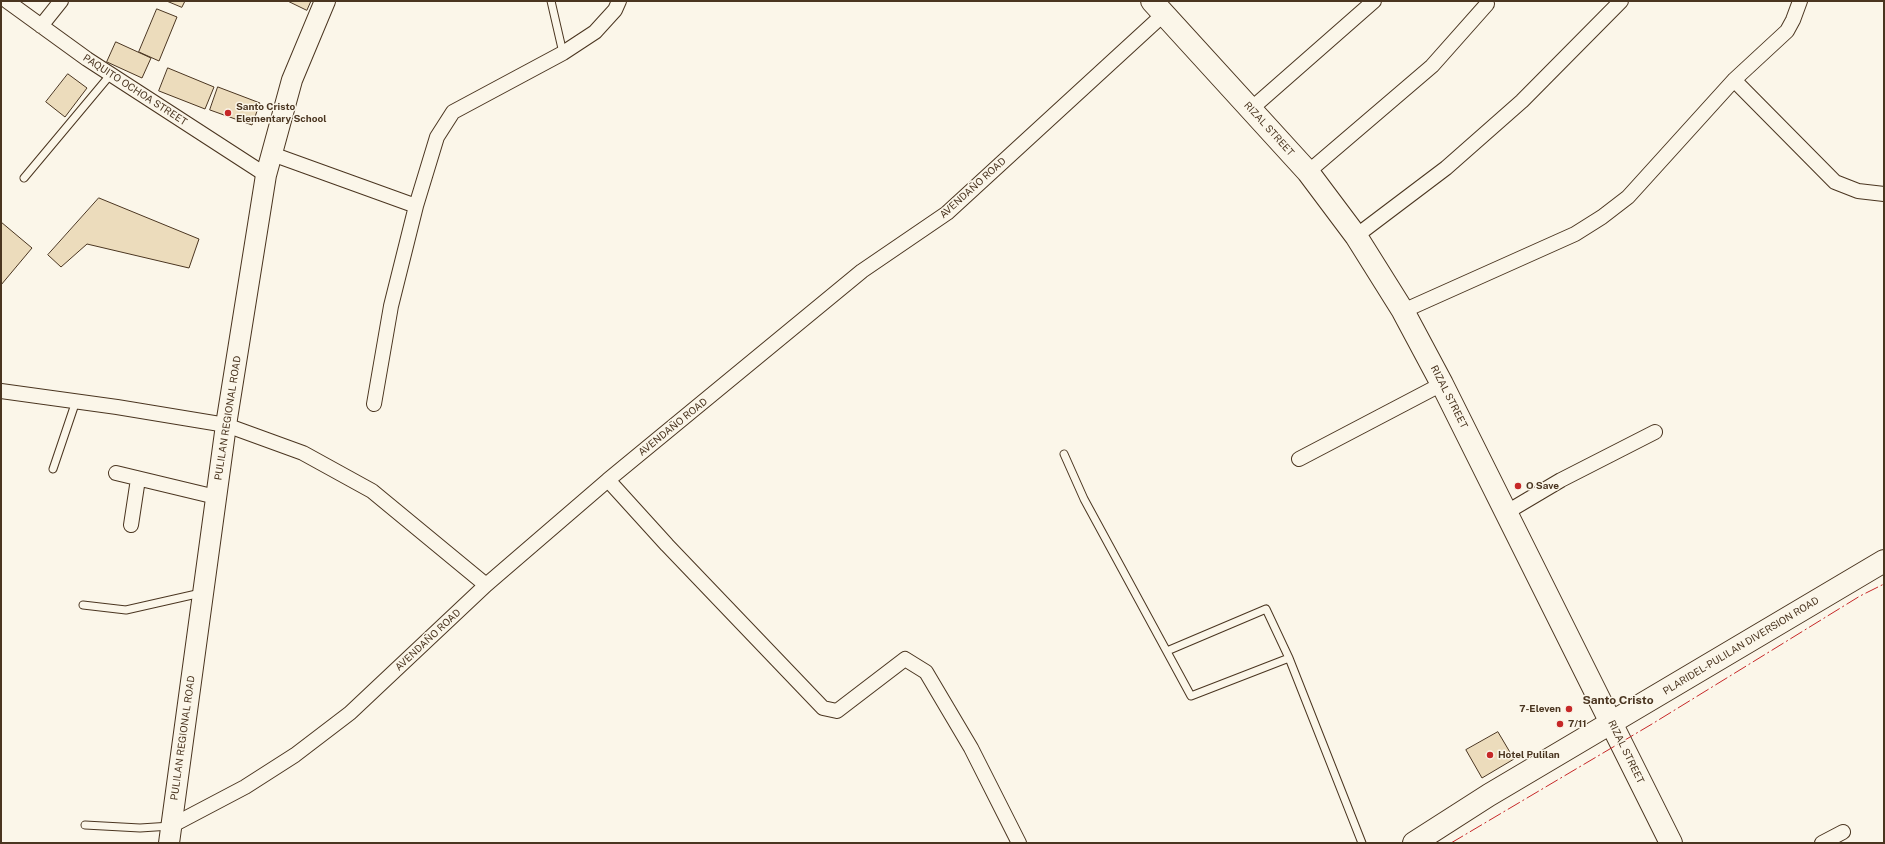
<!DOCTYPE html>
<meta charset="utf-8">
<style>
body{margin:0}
#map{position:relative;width:1885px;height:844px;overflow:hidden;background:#fbf6e9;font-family:"Public Sans",sans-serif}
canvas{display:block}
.frame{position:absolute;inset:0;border:2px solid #4a3520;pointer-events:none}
</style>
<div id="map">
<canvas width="1885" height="844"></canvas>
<div class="frame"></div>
</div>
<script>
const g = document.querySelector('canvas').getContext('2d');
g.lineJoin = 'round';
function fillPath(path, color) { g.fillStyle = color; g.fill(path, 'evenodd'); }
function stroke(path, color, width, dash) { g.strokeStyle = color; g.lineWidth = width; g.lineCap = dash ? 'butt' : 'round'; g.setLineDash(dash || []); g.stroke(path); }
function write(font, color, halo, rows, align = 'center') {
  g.font = font + ' "Public Sans",sans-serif'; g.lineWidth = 3; g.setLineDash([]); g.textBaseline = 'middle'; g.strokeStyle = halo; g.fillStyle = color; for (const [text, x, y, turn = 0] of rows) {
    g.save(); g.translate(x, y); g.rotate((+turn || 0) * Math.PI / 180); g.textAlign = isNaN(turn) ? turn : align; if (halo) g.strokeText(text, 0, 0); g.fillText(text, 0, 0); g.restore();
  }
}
const building = new Path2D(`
 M167 1H185L182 7Z
 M288 1H311L307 10Z
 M157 9 177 17 159 61 139 52Z
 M116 42 151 58 142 78 107 62Z
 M168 68 214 87 205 109 159 91Z
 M68 74 87 88 65 117 46 102Z
 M218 87 260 103 252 125 210 110Z
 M99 198 199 239 189 268 87 244 61 267 48 255Z
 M1 222 32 248 1 285Z
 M1498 732 1514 759 1482 778 1466 750Z`);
fillPath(building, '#ecdcbc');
stroke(building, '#4a3520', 1);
const lane = new Path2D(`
 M551 1 563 53
 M24 178 111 74
 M1064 454 1084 499 1191 696 1289 658 1362 843
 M53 469 76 401
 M83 605 126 610 201 593
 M1167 651 1266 609 1289 658
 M85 825 140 828 171 826`);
const street = new Path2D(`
 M7 1 87 59 266 175
 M41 26 61 1
 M1734 80 1835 182 1858 191 1884 194
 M1251 109 1374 1
 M272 154 416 206
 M1308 172 1432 66 1487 4
 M1356 236 1446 168 1522 101 1621 1
 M1403 311 1575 234 1602 217 1628 197 1734 80 1787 31 1793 20 1800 1
 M1 391 117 407 226 425 303 453 372 491 486 585
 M374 404 391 306 416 206 437 137 453 112 563 53 595 32 615 10 619 1
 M1299 459 1442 384
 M116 473 216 497
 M608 480 667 545 823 708 837 711 905 659 926 672 971 748 1019 843
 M1507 512 1561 480 1655 432
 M131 525 138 479
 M171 826 245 787 295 755 350 713 486 585 608 480 862 271 947 213 1165 13
 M1822 843 1843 832`);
const secondary = new Path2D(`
 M169 843 226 425 266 175 292 80 325 1`);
const primary = new Path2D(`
 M1152 1 1308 172 1356 236 1403 311 1442 384 1671 843`);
const highway = new Path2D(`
 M1414 843 1489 795 1884 561`);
stroke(lane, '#4a3520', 9);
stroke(street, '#4a3520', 16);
stroke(secondary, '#4a3520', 22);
stroke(primary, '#4a3520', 24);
stroke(highway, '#4a3520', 24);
stroke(lane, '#fbf6e9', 7);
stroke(street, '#fbf6e9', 14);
stroke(secondary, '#fbf6e9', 20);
stroke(primary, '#fbf6e9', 22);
stroke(highway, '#fbf6e9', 22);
stroke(new Path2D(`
 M1451 843 1652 724 1860 596 1884 584`), '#c62828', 1, [14, 3, 2, 3]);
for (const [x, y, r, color] of [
 [228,113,4,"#c62828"],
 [1518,486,4,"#c62828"],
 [1569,709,4,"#c62828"],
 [1560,724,4,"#c62828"],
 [1490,755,4,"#c62828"]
]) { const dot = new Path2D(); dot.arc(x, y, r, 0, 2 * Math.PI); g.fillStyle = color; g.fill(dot); stroke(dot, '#fbf6e9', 1.5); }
write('10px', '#4a3520', '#fbf6e9', [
 ["PAQUITO OCHOA STREET",135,90,33],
 ["RIZAL STREET",1269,129,48],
 ["AVENDAÑO ROAD",973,188,-42],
 ["RIZAL STREET",1449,397,63],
 ["PULILAN REGIONAL ROAD",228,418,-81],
 ["AVENDAÑO ROAD",673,427,-39],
 ["AVENDAÑO ROAD",428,640,-43],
 ["PLARIDEL-PULILAN DIVERSION ROAD",1741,646,-31],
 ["PULILAN REGIONAL ROAD",183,738,-82],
 ["RIZAL STREET",1626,752,64]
]);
write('bold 10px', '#4a3520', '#fbf6e9', [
 ["Santo Cristo",236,107],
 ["Elementary School",236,119],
 ["O Save",1526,486],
 ["7-Eleven",1561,709,"right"],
 ["7/11",1568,724],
 ["Hotel Pulilan",1498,755]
], 'left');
write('bold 12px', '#4a3520', '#fbf6e9', [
 ["Santo Cristo",1618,700]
]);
</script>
